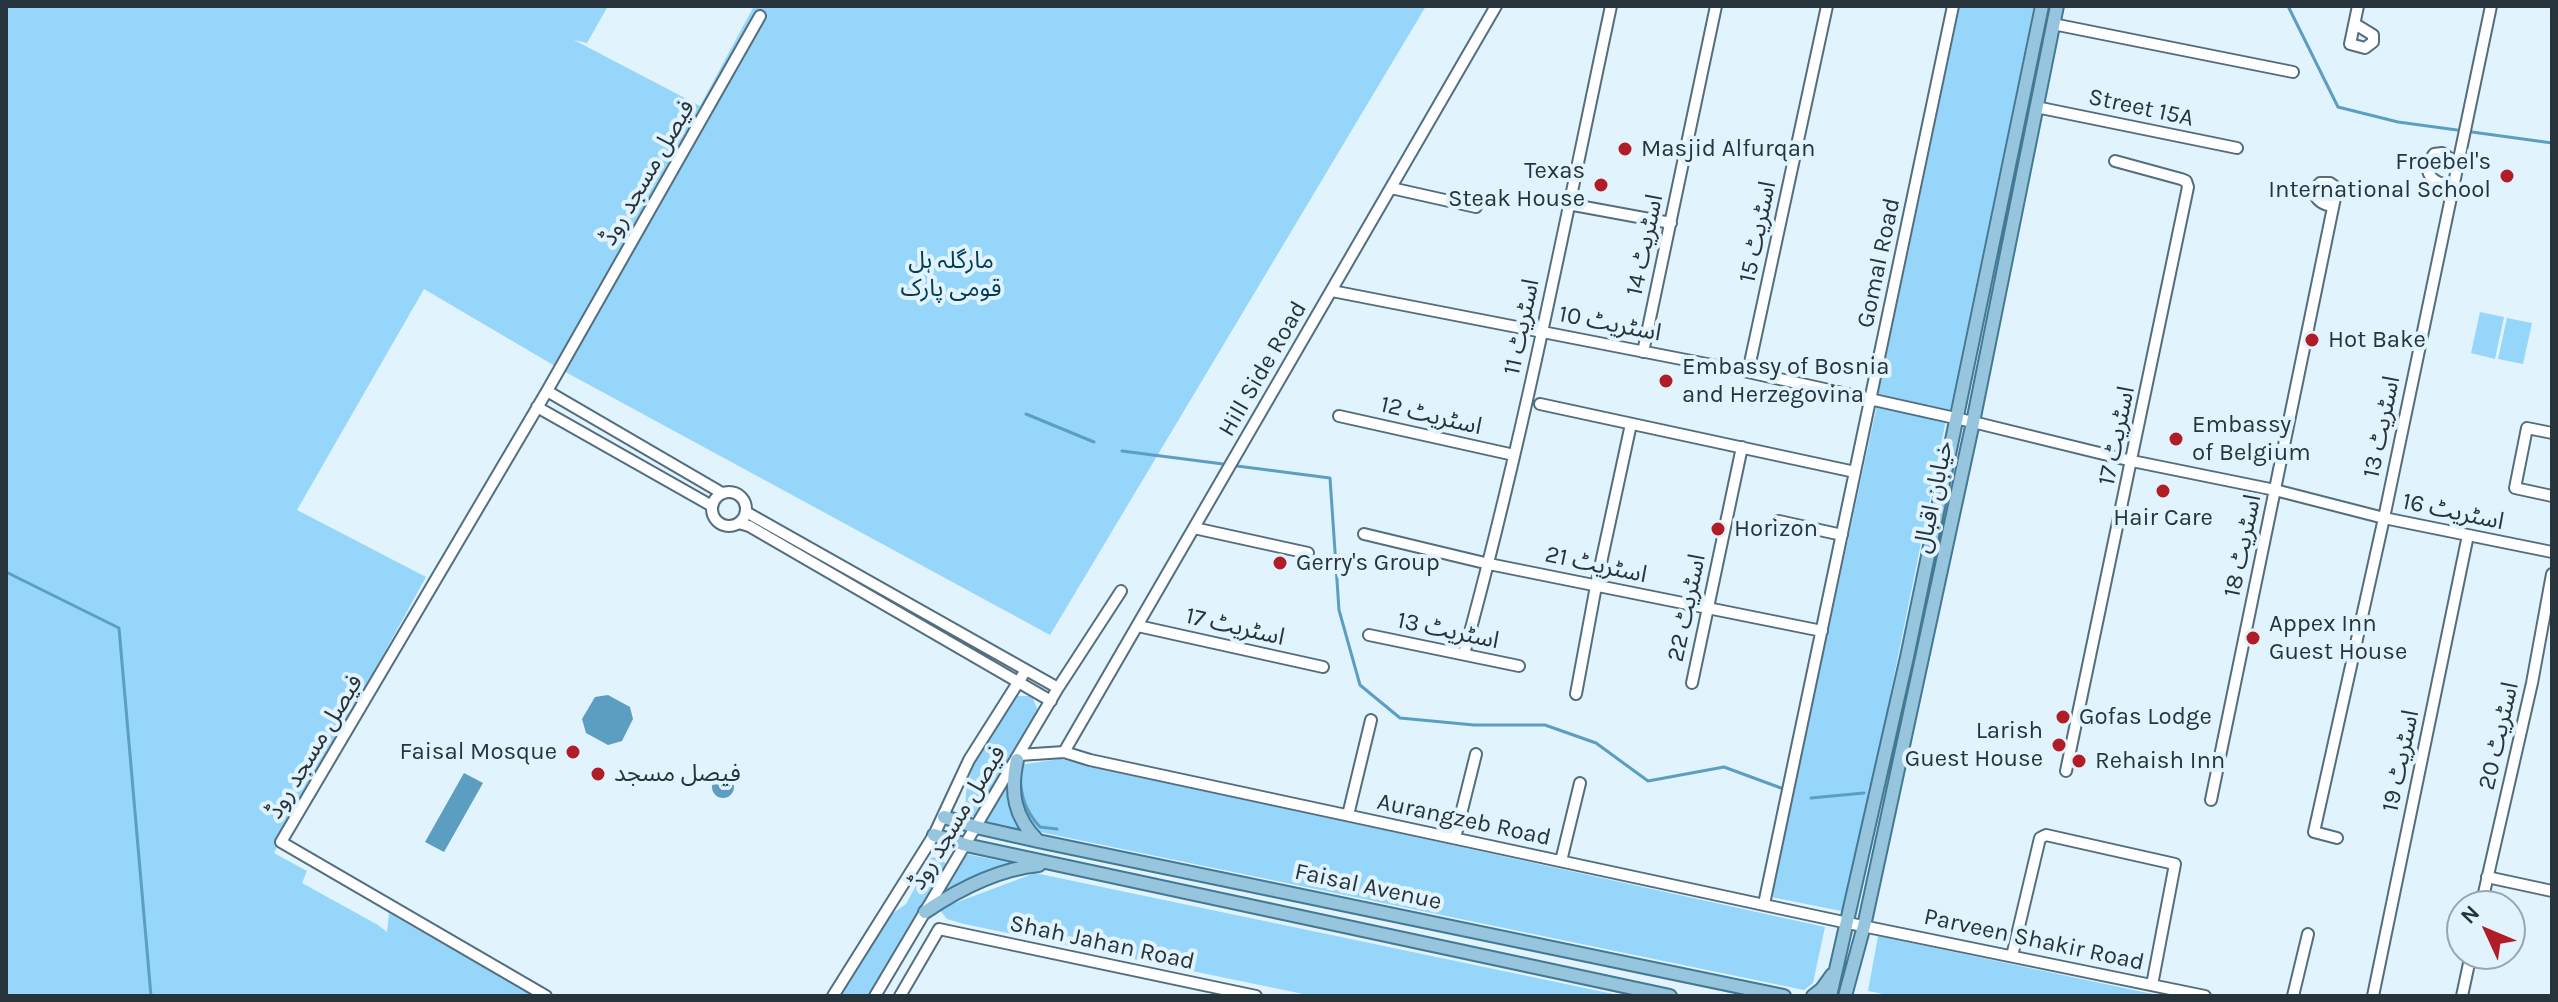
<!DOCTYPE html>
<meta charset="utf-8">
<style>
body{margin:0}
#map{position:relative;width:2558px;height:1002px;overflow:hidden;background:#e1f3fd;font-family:Karla,sans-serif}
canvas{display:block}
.frame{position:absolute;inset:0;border:8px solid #28343b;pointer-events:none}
.north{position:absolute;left:2446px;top:890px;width:80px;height:80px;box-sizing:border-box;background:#e1f3fd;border:2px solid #97a7af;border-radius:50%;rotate:314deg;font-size:22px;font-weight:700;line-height:32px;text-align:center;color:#28343b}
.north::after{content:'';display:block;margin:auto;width:28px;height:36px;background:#b01d27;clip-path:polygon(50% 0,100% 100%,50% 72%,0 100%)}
</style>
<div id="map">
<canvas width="2558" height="1002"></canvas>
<div class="frame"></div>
<div class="north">N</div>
</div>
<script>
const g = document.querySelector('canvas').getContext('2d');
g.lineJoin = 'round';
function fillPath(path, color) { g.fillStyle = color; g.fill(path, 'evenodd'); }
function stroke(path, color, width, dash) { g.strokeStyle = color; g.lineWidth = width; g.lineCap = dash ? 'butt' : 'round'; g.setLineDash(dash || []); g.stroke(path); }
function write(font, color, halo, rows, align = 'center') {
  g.font = font + ' Karla,"Noto Sans Arabic",sans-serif'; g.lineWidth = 8; g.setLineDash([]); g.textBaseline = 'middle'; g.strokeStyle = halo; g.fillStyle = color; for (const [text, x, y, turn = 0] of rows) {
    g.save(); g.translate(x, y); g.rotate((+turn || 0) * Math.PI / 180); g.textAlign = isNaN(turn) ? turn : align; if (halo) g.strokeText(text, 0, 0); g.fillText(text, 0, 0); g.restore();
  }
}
fillPath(new Path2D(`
 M6 6H608L587 43 574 40 700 106 754 6H1426L1050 635 560 369 424 289 297 510 426 577 274 853 307 871 302 883 378 925 387 932 389 913 533 996H6Z
 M1960 6H2034L1950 410 1878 395Z
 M2480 312 2504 317 2495 359 2471 353Z
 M2507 318 2532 323 2523 364 2498 359Z
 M1877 405 1946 420 1846 912 1771 897Z
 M1017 696H1032L1038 711 976 816 968 817C956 775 996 730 1017 696Z
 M1060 759 1825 927 1813 983 1804 990 1035 831C1018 806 1017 796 1019 765Z
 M1009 781 1011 808 1022 830 984 823Z
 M966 854 1021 865 980 877 941 894Z
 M940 856 946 864 870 996H840L889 916 906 904 931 858Z
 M1035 873 1623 996H1313L964 924 947 919 939 909Z
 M1878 936 2162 996H1893L1868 991Z`), '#96d6fa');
fillPath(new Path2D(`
 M608 695 630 707 633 719 622 741 608 745 586 733 582 719 595 697Z
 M464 773 483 783 444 852 425 842Z
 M712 787a11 11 0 1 1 22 0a11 11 0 1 1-22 0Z`), '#5c9ec2');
stroke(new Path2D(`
 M2288 6 2338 107 2398 122 2457 130
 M2472 132 2552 143
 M1026 414 1094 442
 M1122 451 1223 464
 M1237 466 1330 478 1339 610 1360 685 1400 718 1474 725H1545L1596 743 1648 781 1724 767 1781 788
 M6 572 119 628 151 996
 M1020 775C1021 796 1025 811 1040 827L1057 829
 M1811 798 1864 793`), '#5c9ec2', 3);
const minor = new Path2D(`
 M2053 24 2293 72
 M2355 24 2373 35V42L2365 48 2350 44 2358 6
 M2036 107 2237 148
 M2454 184C2439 186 2427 179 2427 164L2434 154 2442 153 2458 164
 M1391 188 1476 207
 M1568 204 1671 223
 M1332 291 1748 372 1973 422 2132 461 2275 490 2384 518 2552 552
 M1643 352 1716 6
 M1748 372 1827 6
 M547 391 722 493
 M1540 404 1855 472
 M537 407 712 506
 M1339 416 1514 455
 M2552 433 2527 428 2515 488 2552 496
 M712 509a17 17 0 1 1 34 0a17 17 0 1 1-34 0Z
 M746 512 1058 688
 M1779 521 1842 535
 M739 523 749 526 1051 701
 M1194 528 1308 553
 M1364 534 1489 564 1822 631
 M1138 626 1323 667
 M1369 635 1519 666
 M1464 654C1523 440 1565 222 1611 6
 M1692 683 1742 447
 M1576 694 1596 586 1631 424
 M1064 752 1090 760 1848 923 2205 996
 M1064 752 1496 6
 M1019 755 1064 752
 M2066 771 2188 187 2186 181 2181 179 2115 161
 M2211 800 2337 188 2330 183H2320L2314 190C2315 200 2323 205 2333 206
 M1348 815 1371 720
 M1455 838 1476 754
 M2337 838 2314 832 2384 518 2491 6
 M1561 861 1580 783
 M2487 877 2552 891
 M1764 904 1953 6
 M2481 906 2532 683 2552 574
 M2012 956 2040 838 2046 835 2175 864 2152 985
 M546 996 281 842 547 391 760 16
 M833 996 934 835 969 760 1026 670
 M875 996 1058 688 1121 591
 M900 996 939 929 1256 996
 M2293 996 2308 934
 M2373 996 2468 535
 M2462 996 2471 954`);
const major = new Path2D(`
 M1017 760C1010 792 1014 817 1038 841
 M944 817 976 827 1038 841 1784 996
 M934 835 966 845 1670 996
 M925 912C959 889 998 869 1039 865
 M1813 996 1822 989 1832 975
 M1830 996 1907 657 2042 6
 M1845 996 1864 926 1973 422 2057 6`);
stroke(minor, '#536e7e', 14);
stroke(major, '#437995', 16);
stroke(minor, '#fff', 10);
stroke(major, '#97c5dd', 12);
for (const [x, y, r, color] of [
 [1625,149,8,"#b01d27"],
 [2507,176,8,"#b01d27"],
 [1601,185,8,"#b01d27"],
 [2312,340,8,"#b01d27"],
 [1666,381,8,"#b01d27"],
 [2176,439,8,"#b01d27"],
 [2163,491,8,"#b01d27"],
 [1718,529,8,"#b01d27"],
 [1280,563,8,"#b01d27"],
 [2253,638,8,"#b01d27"],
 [2063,717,8,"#b01d27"],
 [2059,745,8,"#b01d27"],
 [573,752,8,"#b01d27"],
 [2079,761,8,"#b01d27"],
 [598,774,8,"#b01d27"]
]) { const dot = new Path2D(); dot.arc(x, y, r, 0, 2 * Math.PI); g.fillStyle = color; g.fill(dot); stroke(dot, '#e1f3fd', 3); }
write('24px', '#28343b', '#e1f3fd', [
 ["Street 15A",2141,108,12],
 ["فیصل مسجد روڈ",648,173,-60],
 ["اسٹریٹ 15",1758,232,-78],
 ["اسٹریٹ 14",1645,245,-78],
 ["Gomal Road",1879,263,-78],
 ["اسٹریٹ 10",1610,324,11],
 ["اسٹریٹ 11",1522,327,-78],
 ["Hill Side Road",1263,369,-60],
 ["اسٹریٹ 12",1431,416,13],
 ["اسٹریٹ 13",2382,427,-78],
 ["اسٹریٹ 17",2117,436,-78],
 ["خیابان اقبال",1934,497,-78],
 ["اسٹریٹ 16",2453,512,12],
 ["اسٹریٹ 18",2243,546,-78],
 ["اسٹریٹ 21",1596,565,12],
 ["اسٹریٹ 22",1687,608,-78],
 ["اسٹریٹ 17",1235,627,13],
 ["اسٹریٹ 13",1448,631,12],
 ["اسٹریٹ 20",2499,736,-77],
 ["فیصل مسجد روڈ",315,747,-59],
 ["اسٹریٹ 19",2401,761,-78],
 ["فیصل مسجد روڈ",958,818,-59],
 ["Aurangzeb Road",1464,820,12],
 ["Faisal Avenue",1368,887,12],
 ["Parveen Shakir Road",2034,940,12],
 ["Shah Jahan Road",1102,943,12]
]);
write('24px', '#28343b', '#e1f3fd', [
 ["Masjid Alfurqan",1641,149],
 ["Froebel's",2491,162,"right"],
 ["International School",2491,190,"right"],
 ["Texas",1585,171,"right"],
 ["Steak House",1585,199,"right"],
 ["Hot Bake",2328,340],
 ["Embassy of Bosnia",1682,367],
 ["and Herzegovina",1682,395],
 ["Embassy",2192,425],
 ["of Belgium",2192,453],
 ["Hair Care",2163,518,"center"],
 ["Horizon",1734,529],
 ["Gerry's Group",1296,563],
 ["Appex Inn",2269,624],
 ["Guest House",2269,652],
 ["Gofas Lodge",2079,717],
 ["Larish",2043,731,"right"],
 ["Guest House",2043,759,"right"],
 ["Faisal Mosque",557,752,"right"],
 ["Rehaish Inn",2095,761],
 ["فیصل مسجد",614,774]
], 'left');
write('24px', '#023d56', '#e1f3fd', [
 ["مارگلہ ہل",951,261],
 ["قومی پارک",951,289]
]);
</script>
